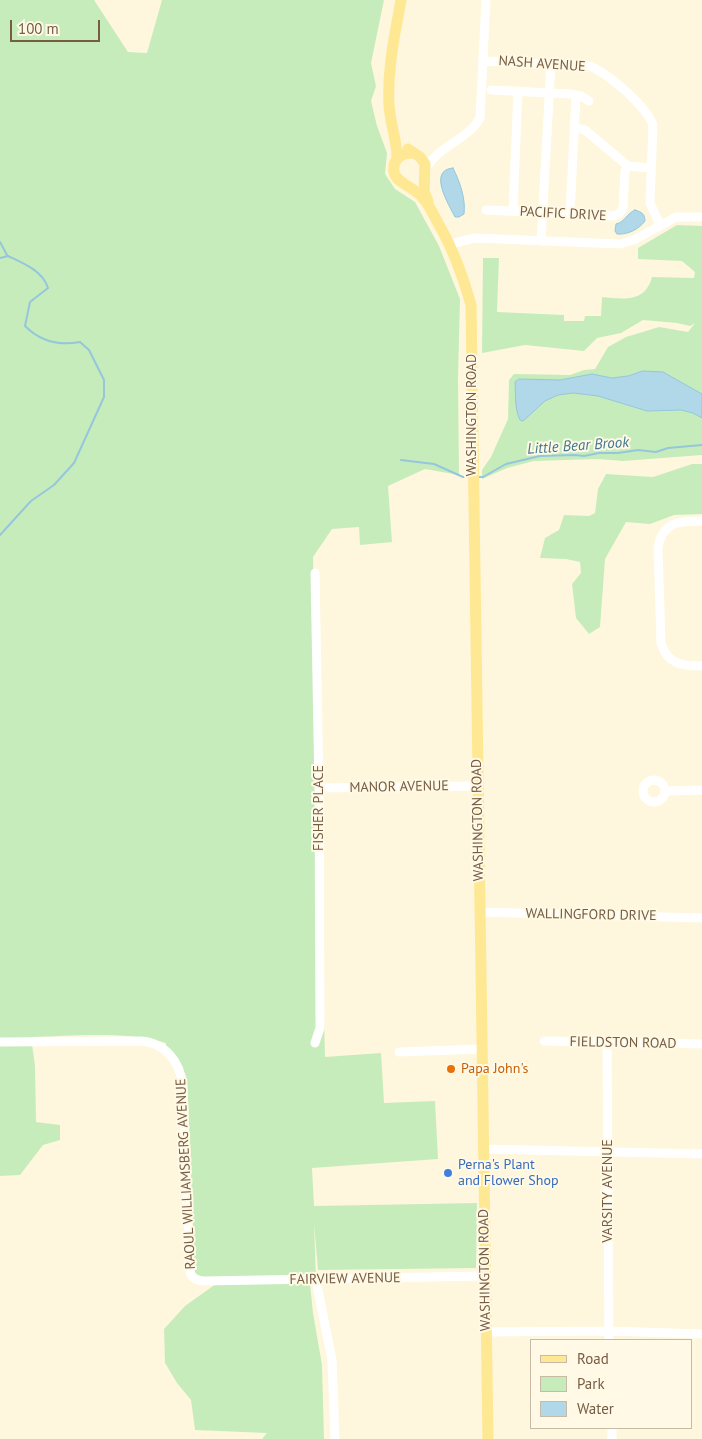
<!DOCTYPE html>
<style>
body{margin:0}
#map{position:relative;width:702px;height:1439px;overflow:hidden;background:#fef7dd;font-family:"PT Sans",sans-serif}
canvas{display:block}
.legend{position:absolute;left:530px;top:1339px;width:162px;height:90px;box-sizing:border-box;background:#fff9e5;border:1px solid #c8bba5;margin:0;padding:6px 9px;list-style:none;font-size:15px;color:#765d44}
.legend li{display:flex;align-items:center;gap:10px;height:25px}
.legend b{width:25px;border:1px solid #c8bba5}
.scale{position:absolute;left:10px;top:20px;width:90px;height:22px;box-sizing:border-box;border:2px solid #765d44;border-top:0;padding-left:6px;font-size:15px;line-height:18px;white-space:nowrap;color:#765d44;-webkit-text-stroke:4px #fff9e5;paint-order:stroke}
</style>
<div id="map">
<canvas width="702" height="1439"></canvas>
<ul class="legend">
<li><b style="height:6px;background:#ffe893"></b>Road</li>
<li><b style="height:14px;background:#c7ecbb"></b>Park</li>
<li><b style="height:14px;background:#b0d8e9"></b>Water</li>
</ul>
<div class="scale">100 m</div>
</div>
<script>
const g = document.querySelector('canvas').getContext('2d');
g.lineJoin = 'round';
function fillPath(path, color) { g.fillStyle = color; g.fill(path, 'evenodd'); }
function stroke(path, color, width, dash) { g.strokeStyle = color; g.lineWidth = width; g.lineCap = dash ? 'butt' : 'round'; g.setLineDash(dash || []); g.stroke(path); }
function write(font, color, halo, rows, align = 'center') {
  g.font = font + ' "PT Sans",sans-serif'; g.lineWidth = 4; g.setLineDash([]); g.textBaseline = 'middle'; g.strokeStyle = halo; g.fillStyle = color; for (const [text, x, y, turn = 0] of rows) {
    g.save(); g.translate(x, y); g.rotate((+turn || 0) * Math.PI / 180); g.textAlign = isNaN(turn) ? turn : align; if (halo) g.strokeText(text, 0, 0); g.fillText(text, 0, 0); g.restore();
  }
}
fillPath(new Path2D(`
 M0 0H94L128 52 147 53 162 0H384L371 63 376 86 371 101 377 126 387 153 385 174 395 189 415 202 439 246 460 299 458 379 459 475 425 469 388 486 392 542 360 545 359 527 332 529 313 557 325 1057 381 1053 384 1103 435 1101 438 1159 312 1168 314 1206 477 1203 476 1268 318 1270 314 1223 316 1280 271 1281 310 1284 313 1313 322 1365 324 1439H262L267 1433 195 1430 191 1400 177 1383 165 1363 164 1329 185 1306 220 1281 193 1277 188 1234 177 1064 166 1051V1043C123 1031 76 1036 31 1037L35 1066 36 1122 60 1125V1140L43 1145 20 1175 0 1176Z
 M677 225 702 226V455L623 461 598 459 534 461 507 468 482 479V470L491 457 508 419 509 380 514 374 570 375 584 370 595 369 608 347 626 337 659 327 688 332 695 323 690 326 677 323 643 320 621 333 597 338 584 351 525 345 482 353 483 258H499L497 312 564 315V321H584L585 316H601L602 297C624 299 645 303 652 277L694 278 695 272 682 261 638 259V248Z
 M692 464H702V514L674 515 650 524 626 522 605 559 600 627 589 634 576 618 572 584 581 573 580 562 566 559 540 558 545 538 559 530 564 515 589 516 595 513 598 489 606 474 653 477Z`), '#c7ecbb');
const water = new Path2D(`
 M453 168C460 182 466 199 464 214L459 217H455C449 205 427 170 453 168Z
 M635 210C642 212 645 214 645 221 639 229 628 235 617 234L615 231 616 224C625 222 627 213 635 210Z
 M643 371 663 372 702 394V418L693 413 681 410 647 411 598 396 573 393 558 395 545 401 523 421 520 420C514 407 516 395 515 382L519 379 560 380 592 374 612 378 628 376Z`);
fillPath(water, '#b0d8e9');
stroke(water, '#95c6dc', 1);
stroke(new Path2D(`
 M0 242 7 255
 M0 258 8 256C23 263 43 271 48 288L30 302 25 326C40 341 59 346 80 342L89 350 104 380V397L74 463 54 485 31 501 0 535
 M401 460 434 464 463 477H469
 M478 477H483L506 464 540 456 575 455 584 456 599 453H618L638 450 656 452 668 448 702 445`), '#95c6dc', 2);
stroke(new Path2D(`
 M483 61 590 66C609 74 646 106 653 125L650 203 660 225
 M491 90 570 94 581 96 589 101
 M574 127 585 130 628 166 651 168
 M426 168C440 145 469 139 480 118L486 0
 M486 210 613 216 619 214 623 208 625 171 628 166
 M513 211 518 91
 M570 214 576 95
 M541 241 551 64
 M450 244 475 238 620 244 634 240 676 217H702
 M702 521C680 521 662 521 658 548L661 643C667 664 682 666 702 666
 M315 573 319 788 320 1028 315 1043
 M643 791a11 11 0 1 1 22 0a11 11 0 1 1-22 0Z
 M319 788 478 786
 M665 791 702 790
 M479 912 702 918
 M544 1041 702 1044
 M0 1042 141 1041C166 1043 180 1062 183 1086L190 1271C191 1278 198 1281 204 1281L485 1276
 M607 1042 609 1340
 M399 1052 482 1049
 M483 1149 702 1154
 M316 1280 332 1360 335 1439
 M486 1332 609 1331 702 1334
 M612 1428V1439`), '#fff', 9);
stroke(new Path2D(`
 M408 149 420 157 425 164 424 191 428 201
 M412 153C401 153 392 160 394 172 396 183 414 187 422 197 429 204 433 214 438 223 453 249 463 276 471 305L488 1439
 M397 158C397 140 390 123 389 105 387 69 395 34 401 0`), '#ffe893', 11);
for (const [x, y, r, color] of [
 [451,1069,5,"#e8710a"],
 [448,1173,5,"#3f7fe0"]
]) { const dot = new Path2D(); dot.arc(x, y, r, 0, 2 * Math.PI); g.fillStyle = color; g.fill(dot); stroke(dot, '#fff9e5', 2); }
write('14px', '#765d44', '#fff9e5', [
 ["NASH AVENUE",542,64,4],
 ["PACIFIC DRIVE",563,214,3],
 ["WASHINGTON ROAD",472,415,-90],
 ["MANOR AVENUE",399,787,-1],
 ["FISHER PLACE",319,808,-90],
 ["WASHINGTON ROAD",478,820,-91],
 ["WALLINGFORD DRIVE",591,915,1],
 ["FIELDSTON ROAD",623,1043,1],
 ["RAOUL WILLIAMSBERG AVENUE",186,1174,-93],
 ["VARSITY AVENUE",608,1191,-90],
 ["WASHINGTON ROAD",485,1270,-91],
 ["FAIRVIEW AVENUE",345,1279,-1]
]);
write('14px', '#c56008', '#fff9e5', [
 ["Papa John's",461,1069]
], 'left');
write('14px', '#366cbe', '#fff9e5', [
 ["Perna's Plant",458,1165],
 ["and Flower Shop",458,1181]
], 'left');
write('italic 15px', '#3e7893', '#fff9e5', [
 ["Little Bear Brook",578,446,-4]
]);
</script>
